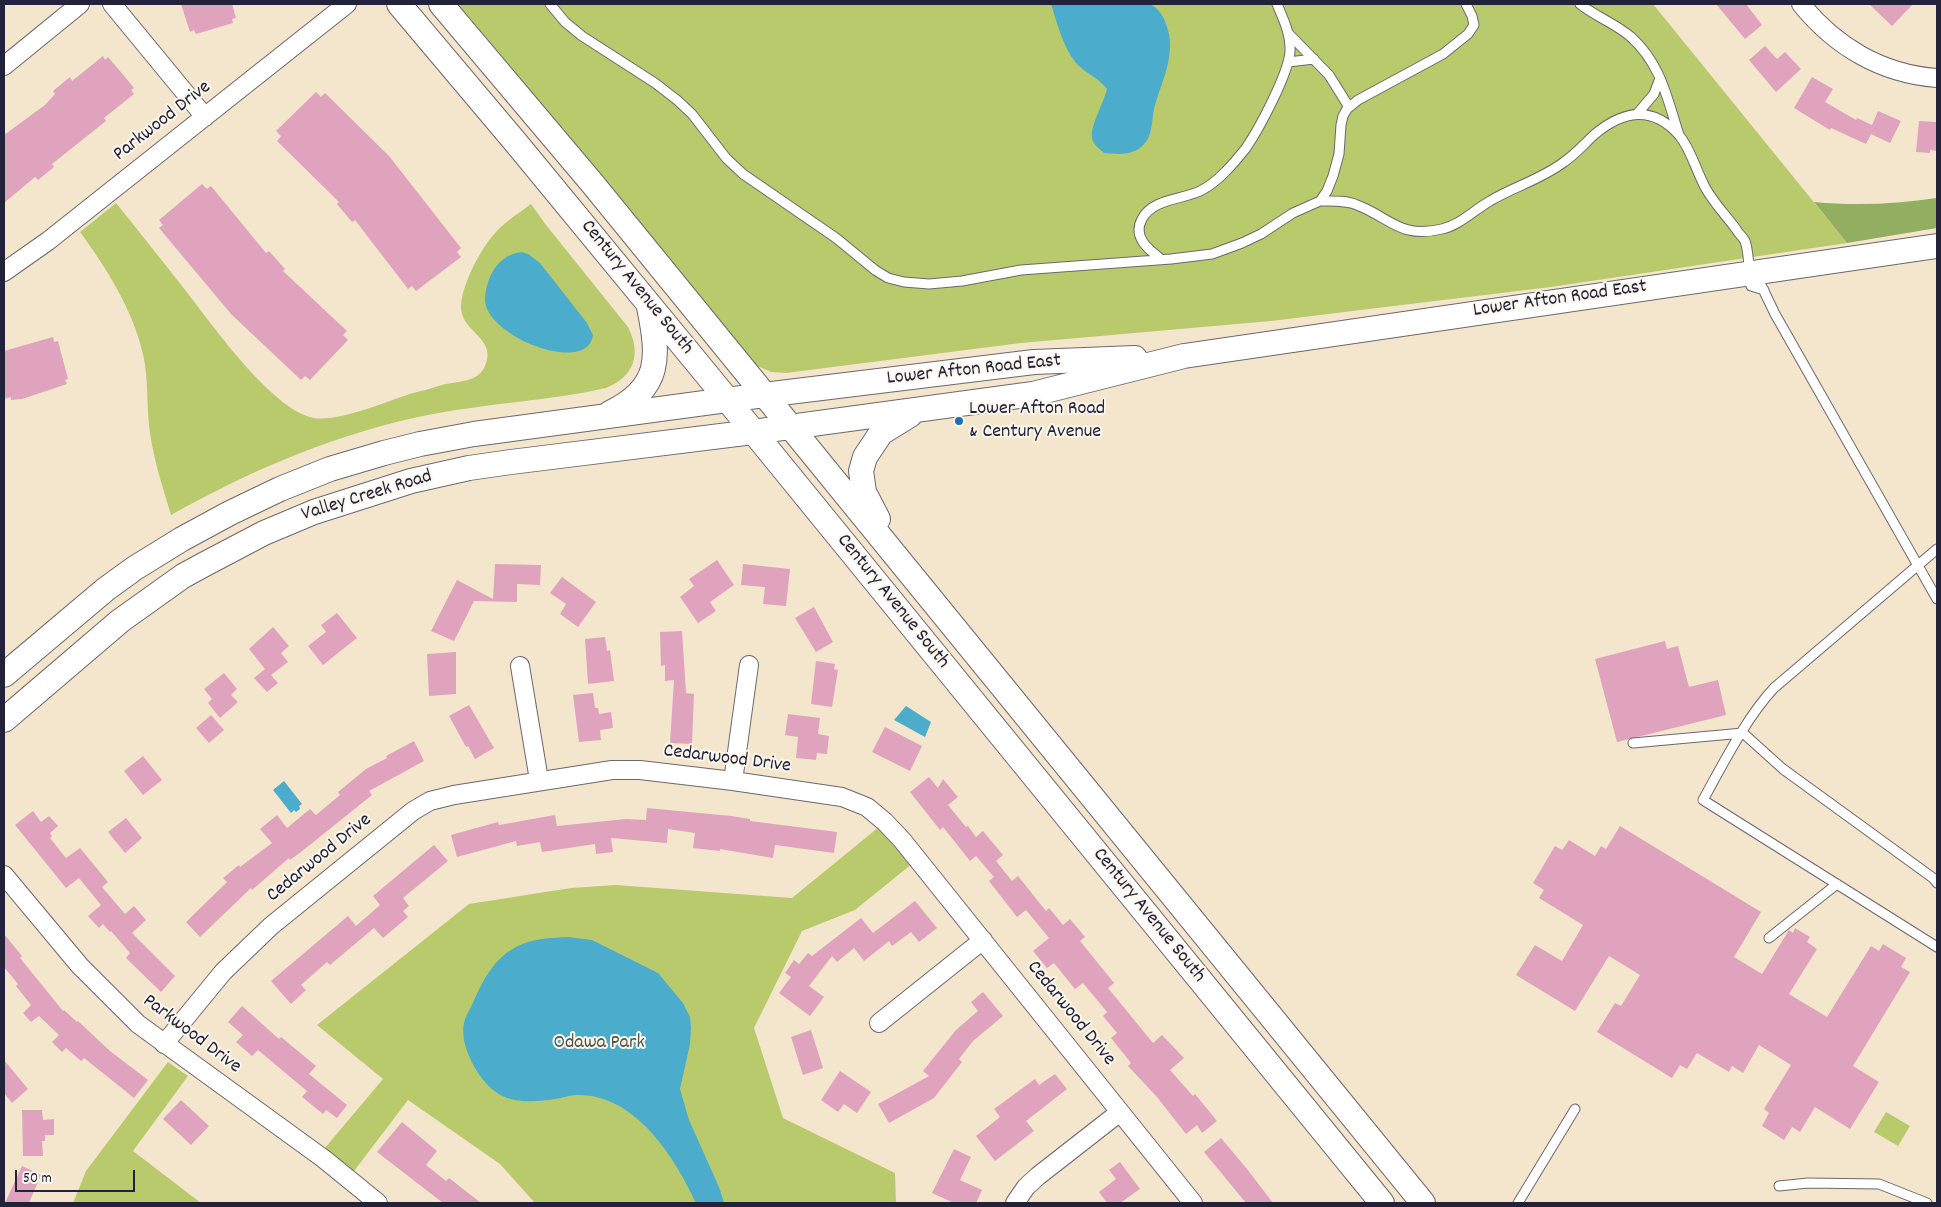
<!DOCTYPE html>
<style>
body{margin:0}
#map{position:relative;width:1941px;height:1207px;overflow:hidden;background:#f4e6cd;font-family:Dekko,sans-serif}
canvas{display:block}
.frame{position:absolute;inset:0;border:5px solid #22223b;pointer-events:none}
.scale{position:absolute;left:15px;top:1170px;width:120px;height:22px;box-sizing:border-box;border:2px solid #22223b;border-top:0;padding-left:6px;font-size:15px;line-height:18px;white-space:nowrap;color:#22223b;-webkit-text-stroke:4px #fbf7ec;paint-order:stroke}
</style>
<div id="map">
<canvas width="1941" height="1207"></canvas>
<div class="frame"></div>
<div class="scale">50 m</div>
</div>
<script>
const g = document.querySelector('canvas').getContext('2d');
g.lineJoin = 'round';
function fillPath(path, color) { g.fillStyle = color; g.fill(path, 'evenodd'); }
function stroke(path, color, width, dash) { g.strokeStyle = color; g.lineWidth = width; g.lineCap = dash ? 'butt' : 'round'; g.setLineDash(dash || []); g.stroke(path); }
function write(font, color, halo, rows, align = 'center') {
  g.font = font + ' Dekko,sans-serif'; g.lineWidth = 4; g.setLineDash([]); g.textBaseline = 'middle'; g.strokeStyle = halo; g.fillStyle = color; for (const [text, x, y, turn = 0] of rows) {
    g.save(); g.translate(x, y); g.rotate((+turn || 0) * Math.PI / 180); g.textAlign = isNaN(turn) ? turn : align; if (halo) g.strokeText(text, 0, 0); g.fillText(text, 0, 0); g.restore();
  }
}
fillPath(new Path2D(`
 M454 4H1653L1847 243 1551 287 1402 305 1271 321 1021 343 786 373 771 372 753 364Z
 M116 203C138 230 160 258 182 286 209 320 271 410 314 418 340 422 387 401 413 393 422 391 432 388 442 385 456 381 478 383 485 366 496 340 467 333 462 314 456 294 481 247 496 232 506 221 519 213 531 204L546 225 628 327C642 354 634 377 606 388 549 401 490 403 433 414 340 432 253 469 171 515 163 488 154 461 150 433 146 407 149 380 143 354 132 308 107 269 80 232Z
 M885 822 918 859 855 910 802 931 754 1028 783 1118 895 1173 896 1203H535L500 1164 408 1100 348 1179 319 1155 383 1079 317 1025 469 904 571 888 616 885 792 898Z
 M168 1062 188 1076 133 1151 201 1203H73L86 1171Z
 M1886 1112 1910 1126 1898 1146 1874 1132Z`), '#b9ca6d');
fillPath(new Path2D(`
 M1937 198V228L1847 243 1814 202C1855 206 1897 204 1937 198Z`), '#92ae60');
fillPath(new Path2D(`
 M1051 4H1150C1158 8 1163 15 1166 24 1177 52 1163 78 1155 105 1151 119 1154 137 1141 147 1130 156 1117 154 1104 153 1100 149 1093 145 1092 138 1090 125 1104 103 1107 89 1099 78 1085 73 1076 63 1063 47 1057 23 1051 4Z
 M522 252 528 254 540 263 587 323 593 335C588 376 486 337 485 300 485 292 487 284 490 277 496 263 506 254 522 252Z
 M906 706 931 722 925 737 894 720Z
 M284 781 302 804 299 806 300 809 296 812 294 810 291 813 273 790Z
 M568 937 592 940 658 973 683 1003 690 1017 691 1028 690 1044 680 1089 689 1120 719 1187 724 1203H696C674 1156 635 1094 577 1095 570 1095 562 1098 555 1099 537 1102 511 1104 496 1092 478 1080 459 1045 464 1023 465 1017 469 1011 472 1005 482 982 493 959 516 947 533 938 550 938 568 937Z`), '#4badcb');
fillPath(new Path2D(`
 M181 4H232L236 18 232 19 233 23 196 34 194 30 190 32Z
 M1716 4H1746L1762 25 1745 39Z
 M1869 4H1913L1892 26Z
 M1765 46 1777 59 1785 52 1801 69 1776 92 1749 60Z
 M103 56 105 60 108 57 125 77 134 88 131 90 134 94 104 118 106 121 52 164 54 167 38 180 35 177 4 203V135L45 105 55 94 53 91 70 77 72 81Z
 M1812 77 1833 89 1825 102 1856 120 1857 118 1872 125 1878 111 1901 121 1890 143 1871 134 1866 144 1831 128 1830 130 1794 108Z
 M316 92 321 97 325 93 389 156 461 248 457 252 461 257 416 291 412 286 408 289 355 220 352 222 337 204 339 202 277 141 281 136 276 131Z
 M1919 121 1937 122V151L1930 150V153L1916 152Z
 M202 184 207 189 211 186 266 253 269 251 285 269 283 271 347 331 343 335 348 340 310 380 305 376 301 380 231 314 159 228 163 225 159 220Z
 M53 337 54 342 58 341 68 379 65 380 67 384 22 399 11 400V397L4 399V351Z
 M717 560 734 585 710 602 716 611 698 623 680 597 694 586 689 579Z
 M495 564 541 565 540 585 517 584V602L474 601 454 641 431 631 457 580 493 599Z
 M743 564 790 569 786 606 763 604 765 587 741 585Z
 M562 577 596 602 578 627 560 614 566 604 550 593Z
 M814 607 833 642 816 652 795 618Z
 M337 613 357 638 323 665 308 646 326 632 321 625Z
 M273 627 289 646 281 653 288 662 271 675 278 683 267 692 254 678 265 669 249 649Z
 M682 631 686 693 694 694 692 744 670 743 674 680 665 681V665L661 666 660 632Z
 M605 637 607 651 610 650 614 681 588 684 585 639Z
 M1665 641 1667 649 1678 646 1689 687 1718 680 1726 715 1617 742 1595 659Z
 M456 652V694L429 696 427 654Z
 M816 661 835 664 834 669 838 670 832 707 811 704Z
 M224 673 237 689 231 695 238 702 220 718 208 703 212 699 204 689Z
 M593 693 595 708H598L599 714 611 712 613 728 600 730 601 740 579 742 573 695Z
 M469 705 494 748 475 759 468 746 466 747 449 716Z
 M788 714 820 718 818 734 829 736 827 754 817 753 816 760 796 758 798 737 785 735Z
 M211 715 224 730 209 743 196 728Z
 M885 727 922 746 910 771 872 752Z
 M414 741 424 761 369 791 372 795 301 852 290 860 289 858 252 890 251 888 200 937 186 922 227 882 223 878 239 865 240 867 272 843 260 829 277 815 287 828 310 809 316 815 340 795 338 792 366 769 387 758 386 756Z
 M143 756 162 780 143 795 124 771Z
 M929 777 938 788 943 779 958 797 948 805 966 827 968 826 976 837 983 831 1003 855 996 861 1012 881 1018 876 1046 911 1049 908 1063 925 1070 919 1085 937 1080 941 1114 983 1108 988 1153 1043 1162 1035 1184 1058 1170 1070 1193 1096 1195 1094 1217 1121 1202 1133 1197 1125 1186 1134 1157 1097 1128 1066 1131 1063 1111 1038 1117 1033 1103 1016 1107 1012 1083 983 1075 989 1054 963 1047 968 1033 951 1049 938 1026 910 1017 917 989 881 994 877 976 856 970 861 943 827 940 830 910 792Z
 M647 808 731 816 750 819V821L837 832 834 853 775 845 773 858 720 849V851L693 848 695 833 668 829 667 843 611 838 613 852 596 854 595 844 542 852 540 842 517 846 516 841 457 857 451 835 498 822 499 825 555 815 557 826 626 819 646 820Z
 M33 811 41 822 49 816 58 826 50 833 52 836 50 838 66 858 80 848 108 882 102 887 125 914 134 906 146 920 132 933 175 976 161 992 126 958 130 953 111 931 110 932 103 924 99 928 88 916 101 905 79 878 66 888 15 825Z
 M126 818 142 838 125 853 108 832Z
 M1620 826 1761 912 1734 957 1762 974 1789 930 1793 933 1795 928 1810 937 1807 942 1817 949 1789 994 1827 1017 1871 946 1879 951 1883 944 1906 958 1901 967 1910 972 1853 1066 1879 1082 1850 1129 1815 1107 1800 1132 1792 1127 1784 1140 1762 1126 1769 1113 1764 1109 1791 1065 1759 1045 1743 1073 1732 1066 1729 1072 1697 1053 1687 1069 1680 1065 1672 1078 1597 1032 1615 1003 1621 1006 1640 975 1609 956 1575 1011 1516 975 1535 945 1562 961 1583 925 1539 898 1544 890 1533 883 1555 846 1562 850 1569 840 1595 856 1601 846 1606 849Z
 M434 845 448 861 403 898 409 906 403 911 408 917 383 938 374 928 330 965 327 962 301 985 306 990 291 1004 271 981 348 916 356 926 380 905 373 896Z
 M915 901 937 928 919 942 911 932 892 946 889 941 864 961 854 948 837 962 832 956 809 986 824 997 810 1016 779 993 791 977 785 973 794 960 799 964 808 953 812 956 861 918 873 933Z
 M4 934 22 956 20 958 63 1011 64 1010 77 1022 78 1021 110 1051 148 1080 134 1098 84 1058 81 1061 66 1048 62 1052 52 1042 59 1035 39 1016 31 1022 23 1013 31 1005 16 986 18 984 4 967Z
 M983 992 1003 1016 973 1041 959 1059 962 1062 934 1098 889 1123 878 1104 929 1076 923 1071 956 1030 978 1011 971 1002Z
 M242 1006 279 1039 281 1037 316 1066 309 1074 347 1105 337 1118 326 1110 323 1114 302 1097 307 1091 258 1050 252 1056 236 1042 243 1035 228 1022Z
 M811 1030 823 1068 803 1075 791 1037Z
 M4 1060 28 1089 12 1103 4 1093Z
 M840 1071 871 1092 857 1113 844 1104 838 1112 821 1100Z
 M1055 1074 1067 1089 1026 1121 1034 1131 995 1161 976 1136 1000 1117 994 1109 1035 1079 1039 1085Z
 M181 1100 209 1126 191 1145 163 1119Z
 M22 1110H42L43 1120 54 1119V1135H45V1141H42L43 1156H23Z
 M402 1122 437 1151 426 1165 446 1181 449 1178 481 1203H443L377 1152Z
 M1221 1138 1247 1169 1273 1203H1246L1204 1152Z
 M954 1149 971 1157 960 1180 982 1190 976 1203H954L932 1193Z
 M1120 1162 1140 1189 1120 1203H1107L1099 1192 1116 1179 1109 1170Z
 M22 1166 41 1175 29 1203H5Z`), '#dfa3bd');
const service = new Path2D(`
 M550 4 565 22 582 36 655 83 677 100 692 114 726 158 743 174 836 238 875 270 888 278 904 282 929 284 962 281 1021 270 1171 259 1212 254 1242 243 1261 234 1293 213 1320 201 1327 191 1333 176 1339 154 1341 125 1343 116 1347 109 1358 100 1443 54 1468 34 1474 25 1472 16 1466 4
 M1580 4C1596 17 1615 23 1631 37 1661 64 1667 98 1679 135
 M1288 33 1329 75 1349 107
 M1288 62 1314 59
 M1637 114 1654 94 1660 78
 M1320 201C1332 201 1346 200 1357 205 1391 218 1400 239 1442 229 1460 225 1474 210 1490 201 1515 186 1540 180 1564 162 1576 154 1585 143 1595 134 1623 111 1652 105 1679 135 1690 148 1695 167 1703 183 1710 199 1725 214 1736 229 1738 233 1743 237 1745 241 1749 251 1749 275 1751 286L1764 290
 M1161 259C1149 250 1132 237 1142 219 1153 198 1183 200 1202 190 1219 181 1234 163 1246 148 1259 129 1289 73 1290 51 1291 34 1283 19 1277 4
 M1761 285 1775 314 1937 599
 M1937 549 1774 688C1746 718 1723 764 1703 800L1937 947
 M1633 743 1743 733 1783 769 1933 878 1937 883
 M1769 938 1837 884
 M1779 1186 1808 1183 1879 1184 1927 1203
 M1518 1203 1575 1109`);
const minor = new Path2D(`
 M112 4 205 117
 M1801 4C1835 46 1881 74 1937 78
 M4 66 80 4
 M4 272 48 241 347 4
 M520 666 539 780
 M733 781 749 665
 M4 875 80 966 138 1024 324 1159 378 1203
 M879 1023 983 940
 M164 1044 223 972 271 926 413 811 430 801 454 795 612 770H640L733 781 842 797 867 807 885 822 902 840 1193 1203
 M1015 1203 1026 1187 1038 1176 1120 1112`);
const secondary = new Path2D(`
 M399 4 517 144 708 376 1382 1203
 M441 4 592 183 1423 1203
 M610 413C662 388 659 357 649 307
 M878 519 864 492 861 471 865 457 881 433 910 415
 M4 675 106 589 135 568 182 539 230 513 280 489 330 469 384 453 420 444 474 434 764 395 1034 362 1135 358
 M4 720 120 621 183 576 205 564 264 533 314 512 411 481 469 468 511 462 753 432 1033 394 1184 356 1937 246`);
stroke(service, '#6c676e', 11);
stroke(minor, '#6c676e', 20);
stroke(secondary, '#6c676e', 26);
stroke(service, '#fff', 9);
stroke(minor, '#fff', 18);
stroke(secondary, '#fff', 24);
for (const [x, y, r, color] of [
 [959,421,5,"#1f6fb2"]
]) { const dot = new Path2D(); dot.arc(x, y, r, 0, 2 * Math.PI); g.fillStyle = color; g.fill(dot); stroke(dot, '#fbf7ec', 2); }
write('20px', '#22223b', '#fbf7ec', [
 ["Parkwood Drive",163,122,-38],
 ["Century Avenue South",636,288,51],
 ["Lower Afton Road East",1560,300,-8],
 ["Lower Afton Road East",974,371,-6],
 ["Valley Creek Road",367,497,-17],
 ["Century Avenue South",892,602,51],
 ["Cedarwood Drive",727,760,7],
 ["Cedarwood Drive",320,859,-39],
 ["Century Avenue South",1148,916,51],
 ["Cedarwood Drive",1070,1014,51],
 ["Parkwood Drive",191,1035,37]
]);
write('20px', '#22223b', '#fbf7ec', [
 ["Lower Afton Road",969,410],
 ["& Century Avenue",969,433]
], 'left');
write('20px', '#4f544a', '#fbf7ec', [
 ["Odawa Park",599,1044]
]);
</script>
